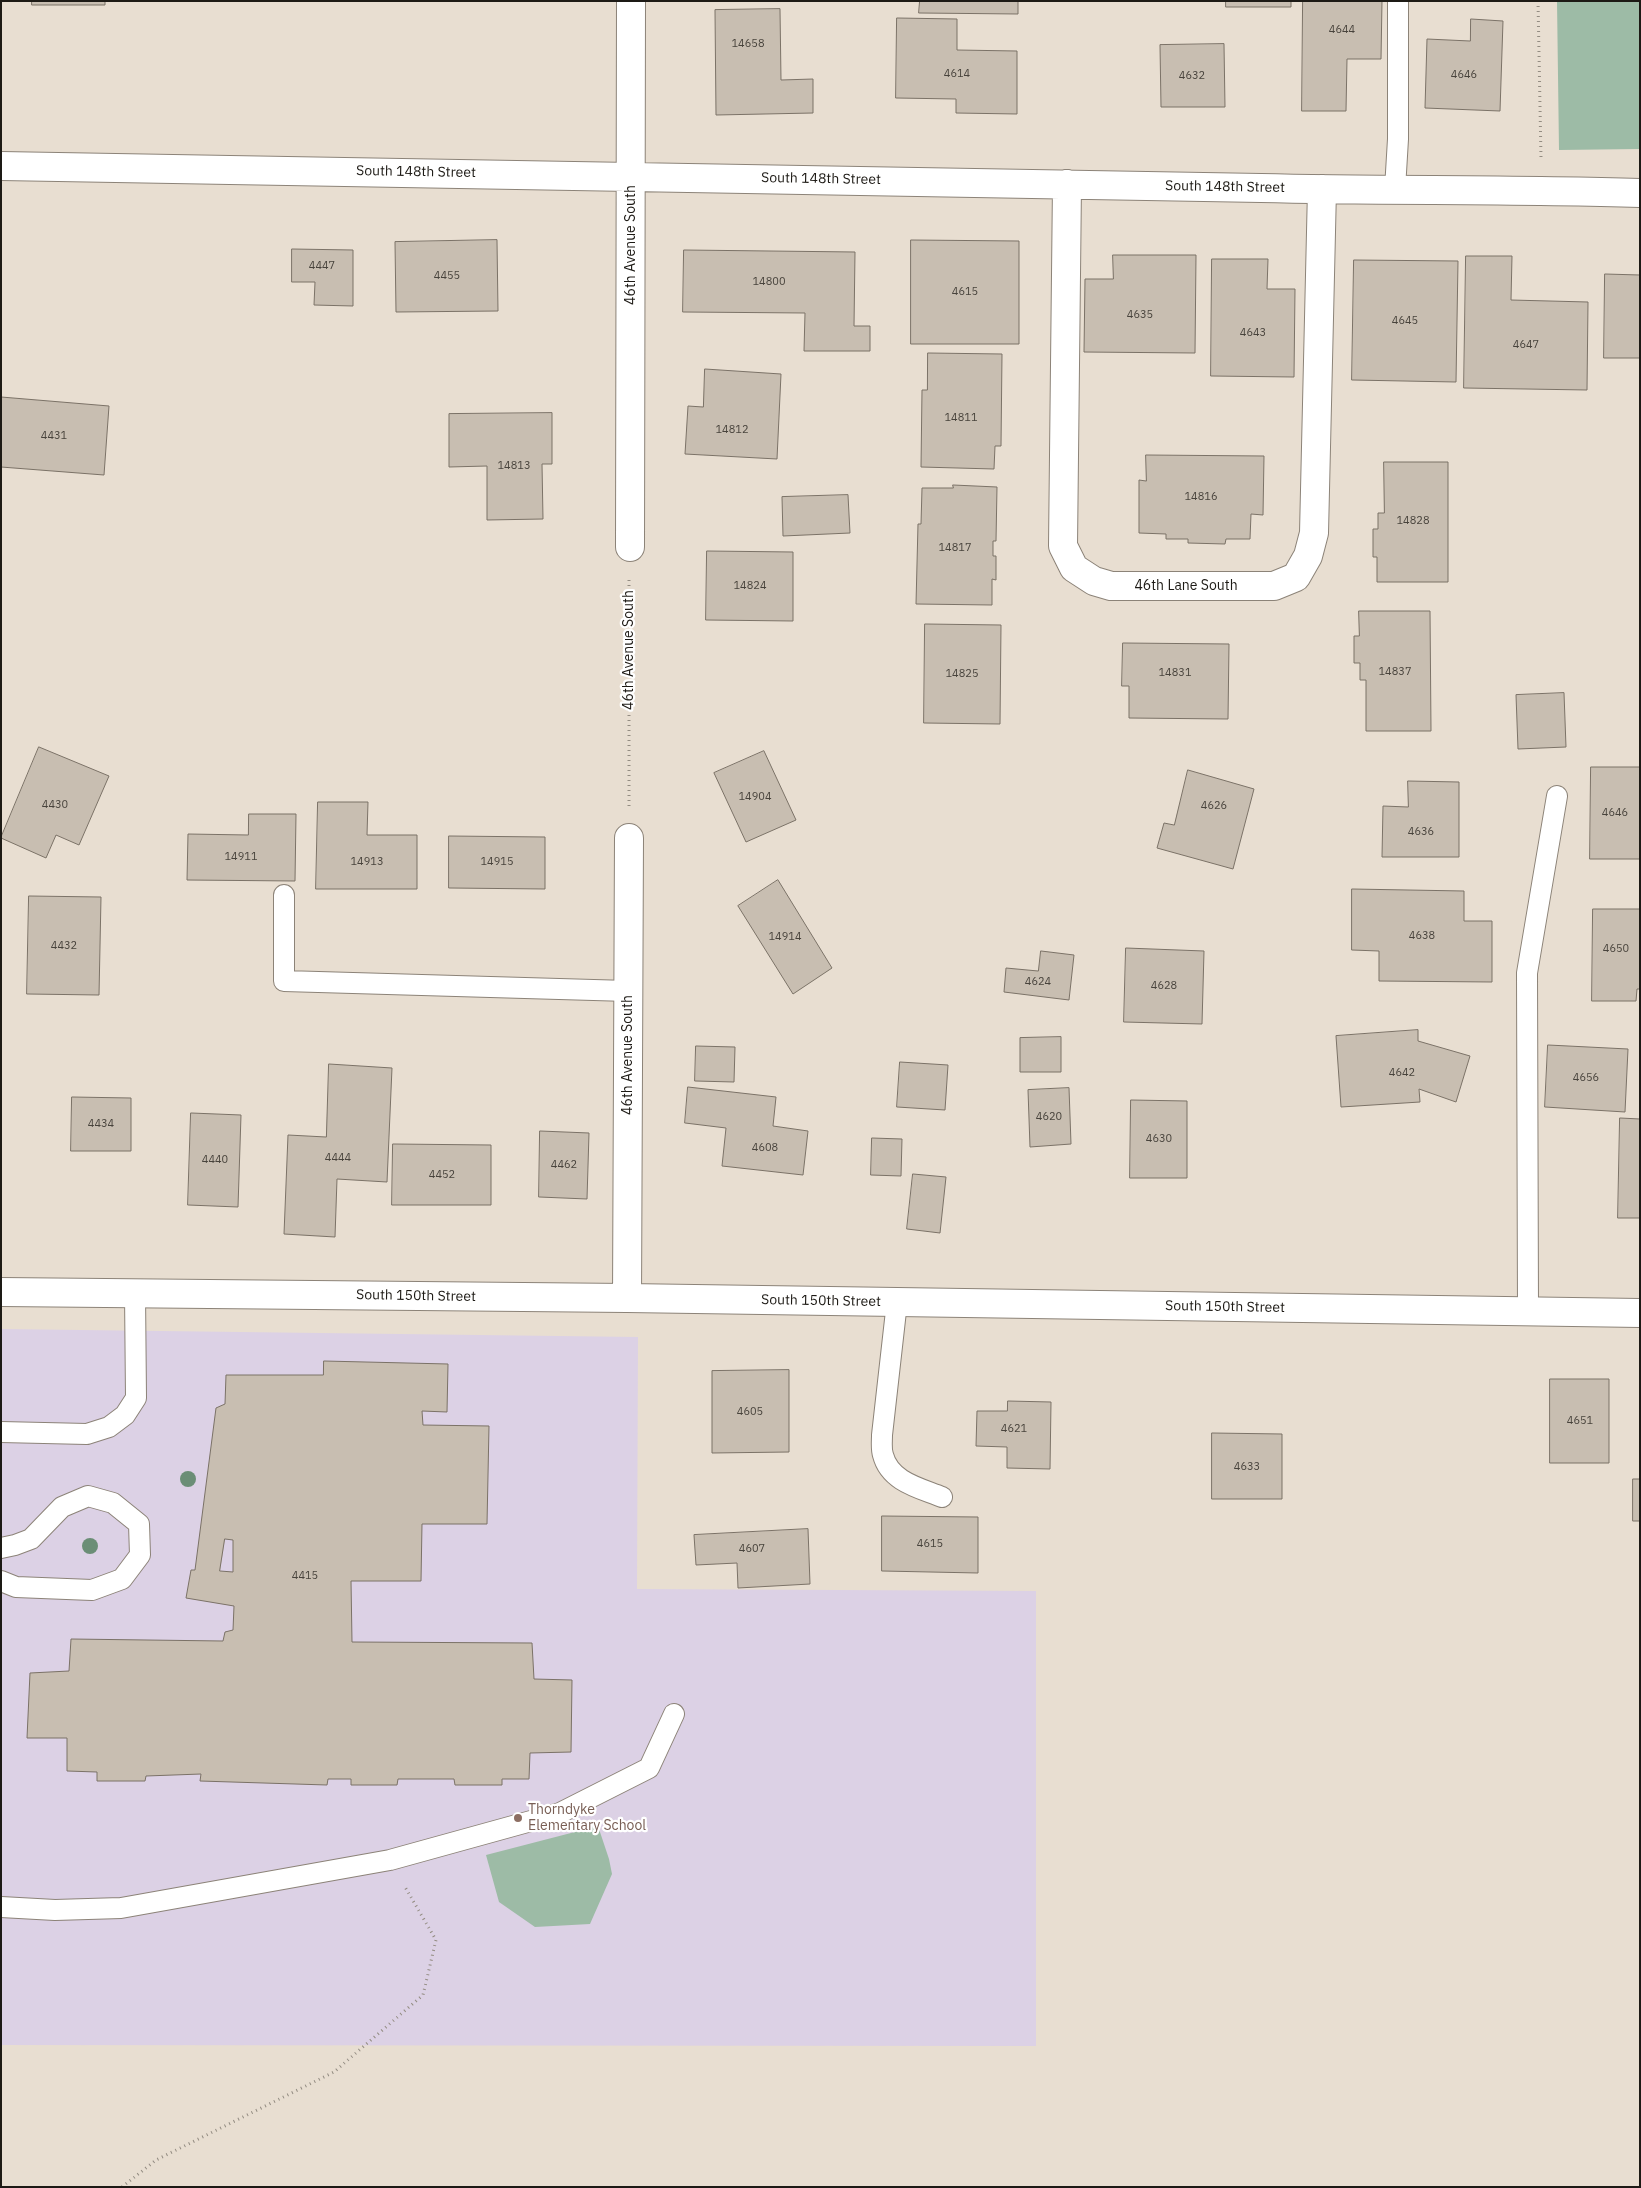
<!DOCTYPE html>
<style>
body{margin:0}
#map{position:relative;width:1641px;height:2188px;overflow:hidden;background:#e8ded1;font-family:"IBM Plex Sans",sans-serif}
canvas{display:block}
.frame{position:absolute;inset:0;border:2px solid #1d1a15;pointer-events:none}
</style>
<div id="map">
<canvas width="1641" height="2188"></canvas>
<div class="frame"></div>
</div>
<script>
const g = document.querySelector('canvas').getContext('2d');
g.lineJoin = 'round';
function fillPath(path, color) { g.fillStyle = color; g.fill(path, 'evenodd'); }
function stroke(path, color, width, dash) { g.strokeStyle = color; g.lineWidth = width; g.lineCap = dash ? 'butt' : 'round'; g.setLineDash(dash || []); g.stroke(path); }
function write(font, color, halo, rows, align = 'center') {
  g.font = font + ' "IBM Plex Sans",sans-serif'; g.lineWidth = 4.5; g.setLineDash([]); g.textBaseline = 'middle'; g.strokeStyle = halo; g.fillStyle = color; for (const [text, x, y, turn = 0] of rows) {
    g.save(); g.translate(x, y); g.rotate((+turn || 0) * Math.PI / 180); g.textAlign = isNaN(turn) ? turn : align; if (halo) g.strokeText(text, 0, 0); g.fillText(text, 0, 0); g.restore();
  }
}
fillPath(new Path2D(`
 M1 1329 638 1337 637 1589 1036 1591V2046L1 2045Z`), '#dcd1e5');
fillPath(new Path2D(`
 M1557 1H1640V149L1559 150Z
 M598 1826 609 1859 612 1874 590 1924 535 1927 499 1902 486 1855Z`), '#9dbba6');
const building = new Path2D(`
 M32 1H105V5H32Z
 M920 1H1018V14L919 13Z
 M1226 1H1291V7H1226Z
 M1303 1H1382L1381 59H1347L1346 111H1302Z
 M780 9 781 80 813 79V113L716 115 715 10Z
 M897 18 957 19V50L1017 51V114L956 113V99L896 98Z
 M1471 19 1503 21 1500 111 1425 108 1427 39 1470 41Z
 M1224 44 1225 107H1161L1160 45Z
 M497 240 498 311 396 312 395 242Z
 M911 240 1019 241V344H911Z
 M292 249 353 250V306L314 305 315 282H292Z
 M684 250 855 252 854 326H870V351H804L805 313 683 312Z
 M1113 255H1196L1195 353 1084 352 1085 279H1113Z
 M1466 256H1512L1511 300 1588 302 1587 390 1464 388Z
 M1212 259H1268L1267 289H1295L1294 377 1211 376Z
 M1354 260 1458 261 1456 382 1352 380Z
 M1605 274 1640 275V358H1604Z
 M928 353 1002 354 1001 446H995L994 469 921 467 922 390H927Z
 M705 369 781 374 777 459 685 454 688 406 703 407Z
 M1 397 109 406 104 475 1 467Z
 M552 413V464H542L543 519 487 520V466L449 467V414Z
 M1146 455 1264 456 1263 515 1251 514 1250 539H1226L1225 544 1188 543V539H1166V534L1139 533V480L1146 481Z
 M1384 462H1448V582H1377V557H1373V529H1378V513H1384Z
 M953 485 997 487 996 541H993V556H996V580L992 579V605L916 604 918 524H921L922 488H953Z
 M848 495 850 533 783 536 782 497Z
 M707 551 793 552V621L706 620Z
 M1359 611H1430L1431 731H1366V680H1360V663H1354V636H1359Z
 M925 624 1001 625 1000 724 924 723Z
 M1123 643 1229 644 1228 719 1129 718V686H1122Z
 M1564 693 1566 747 1518 749 1516 695Z
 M39 747 109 776 79 845 56 835 46 858 1 838Z
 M764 751 796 820 746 842 714 773Z
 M1591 767H1640V859H1590Z
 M1188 770 1254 789 1233 869 1157 848 1164 823 1174 825Z
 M1408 781 1459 782V857H1382L1383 806 1408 807Z
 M318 802H368L367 835H417V889H316Z
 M249 814H296L295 881 187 880 188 834 248 835Z
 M449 836 545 837V889L449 888Z
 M778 880 832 968 793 994 738 906Z
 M1352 889 1464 891V921H1492V982L1379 981V951L1352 950Z
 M29 896 101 897 99 995 27 994Z
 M1593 909H1640V989H1637L1636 1001H1592Z
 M1126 948 1204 951 1202 1024 1124 1022Z
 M1041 951 1074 955 1069 1000 1004 992 1006 968 1038 971Z
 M1418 1030V1041L1470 1056 1456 1102 1419 1089 1420 1102 1341 1107 1336 1036Z
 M1061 1037V1072H1020V1038Z
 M1548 1045 1628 1049 1625 1112 1545 1107Z
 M696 1046 735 1047 734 1082 695 1081Z
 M900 1062 948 1065 945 1110 897 1107Z
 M329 1064 392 1068 387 1182 337 1179 335 1237 284 1234 288 1135 326 1137Z
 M688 1087 776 1097 773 1126 808 1131 803 1175 722 1166 726 1128 685 1123Z
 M1069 1088 1071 1144 1030 1147 1028 1090Z
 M72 1097 131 1098V1151H71Z
 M1131 1100 1187 1101V1178H1130Z
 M191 1113 241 1115 238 1207 188 1205Z
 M1620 1118 1640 1119V1218H1618Z
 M540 1131 589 1133 587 1199 539 1197Z
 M872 1138 902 1139 901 1176 871 1175Z
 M393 1144 491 1145V1205H392Z
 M913 1174 946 1177 940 1233 907 1229Z
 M324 1361 448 1364 447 1412 422 1411 423 1425 489 1426 487 1524H422L421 1581H351L352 1642 532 1643 534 1679 572 1680 571 1752 530 1753 529 1779H502V1785H455L454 1779H398L397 1785H351V1779H328L327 1785 200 1781 201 1774 146 1776 145 1781H97V1772L67 1771V1738H27L30 1673 69 1671 71 1639 223 1641 225 1632 233 1630 234 1606 186 1598 191 1570H195L216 1408 225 1404 226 1375H323ZM225 1539 233 1540V1572L220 1571Z
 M789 1370V1452L712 1453V1371Z
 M1550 1379H1609V1463H1550Z
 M1008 1401 1051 1402 1050 1469 1007 1468V1447L976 1446 977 1411H1007Z
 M1212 1433 1282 1434V1499H1212Z
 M1633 1479H1640V1521H1633Z
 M882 1516 978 1517V1573L882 1571Z
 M808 1529 810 1584 738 1588 737 1563 696 1565 694 1535Z`);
fillPath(building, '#c8beb1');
stroke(building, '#7b7267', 1);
const lane = new Path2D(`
 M1395 189 1398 139V1
 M284 895V981L628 991
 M897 1302 882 1435C882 1442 881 1449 883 1455 890 1482 920 1488 942 1497
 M1528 1311 1527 973 1557 796
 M1 1432 87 1434 109 1427 125 1415 136 1398 135 1293
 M1 1548 15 1545 31 1539 62 1507 88 1496 113 1503 139 1524 140 1555 122 1579 92 1590 16 1587 1 1581
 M1 1907 55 1910 121 1908 390 1860 560 1813 649 1768 674 1714`);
const street = new Path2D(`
 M1 166C421 172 841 180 1261 188 1387 191 1513 189 1640 193
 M1067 184 1063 546 1074 568 1094 581 1111 586H1274L1296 577 1308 556 1314 533 1322 189
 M630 547 631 1
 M1 1292 627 1298 1640 1313
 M627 1298 629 838`);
stroke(lane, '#8c8378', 22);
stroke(street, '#8c8378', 30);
stroke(new Path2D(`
 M1538 1 1541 158
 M629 806V580
 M122 2187 156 2160 334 2072 423 1995 436 1940 405 1887`), '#938c82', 3, [1, 4]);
stroke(lane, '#fff', 20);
stroke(street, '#fff', 28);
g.fillStyle = '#6b8e76';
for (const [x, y] of [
 [188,1479],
 [90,1546]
]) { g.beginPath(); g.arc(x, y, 8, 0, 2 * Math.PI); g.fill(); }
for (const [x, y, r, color] of [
 [518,1818,5,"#8d6e63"]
]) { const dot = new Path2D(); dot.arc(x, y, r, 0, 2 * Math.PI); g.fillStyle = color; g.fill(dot); stroke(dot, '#fff', 2); }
write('11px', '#48433c', null, [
 ["4644",1342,30],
 ["14658",748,44],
 ["4614",957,74],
 ["4646",1464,75],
 ["4632",1192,76],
 ["4447",322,266],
 ["4455",447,276],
 ["14800",769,282],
 ["4615",965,292],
 ["4635",1140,315],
 ["4645",1405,321],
 ["4643",1253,333],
 ["4647",1526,345],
 ["14811",961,418],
 ["14812",732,430],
 ["4431",54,436],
 ["14813",514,466],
 ["14816",1201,497],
 ["14828",1413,521],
 ["14817",955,548],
 ["14824",750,586],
 ["14837",1395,672],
 ["14831",1175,673],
 ["14825",962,674],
 ["14904",755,797],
 ["4430",55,805],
 ["4626",1214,806],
 ["4646",1615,813],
 ["4636",1421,832],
 ["14911",241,857],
 ["14913",367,862],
 ["14915",497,862],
 ["4638",1422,936],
 ["14914",785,937],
 ["4432",64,946],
 ["4650",1616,949],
 ["4624",1038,982],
 ["4628",1164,986],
 ["4642",1402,1073],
 ["4656",1586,1078],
 ["4620",1049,1117],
 ["4434",101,1124],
 ["4630",1159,1139],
 ["4608",765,1148],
 ["4444",338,1158],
 ["4440",215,1160],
 ["4462",564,1165],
 ["4452",442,1175],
 ["4605",750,1412],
 ["4651",1580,1421],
 ["4621",1014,1429],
 ["4633",1247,1467],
 ["4615",930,1544],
 ["4607",752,1549],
 ["4415",305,1576]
]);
write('14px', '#1d1a15', '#fff', [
 ["South 148th Street",416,172,1],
 ["South 148th Street",821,179,1],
 ["South 148th Street",1225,187,1],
 ["46th Avenue South",631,245,-90],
 ["46th Lane South",1186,586],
 ["46th Avenue South",629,650,-90],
 ["46th Avenue South",628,1055,-90],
 ["South 150th Street",416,1296,1],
 ["South 150th Street",821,1301,1],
 ["South 150th Street",1225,1307,1]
]);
write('14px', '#785e54', '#fff', [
 ["Thorndyke",528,1810],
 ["Elementary School",528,1826]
], 'left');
</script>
